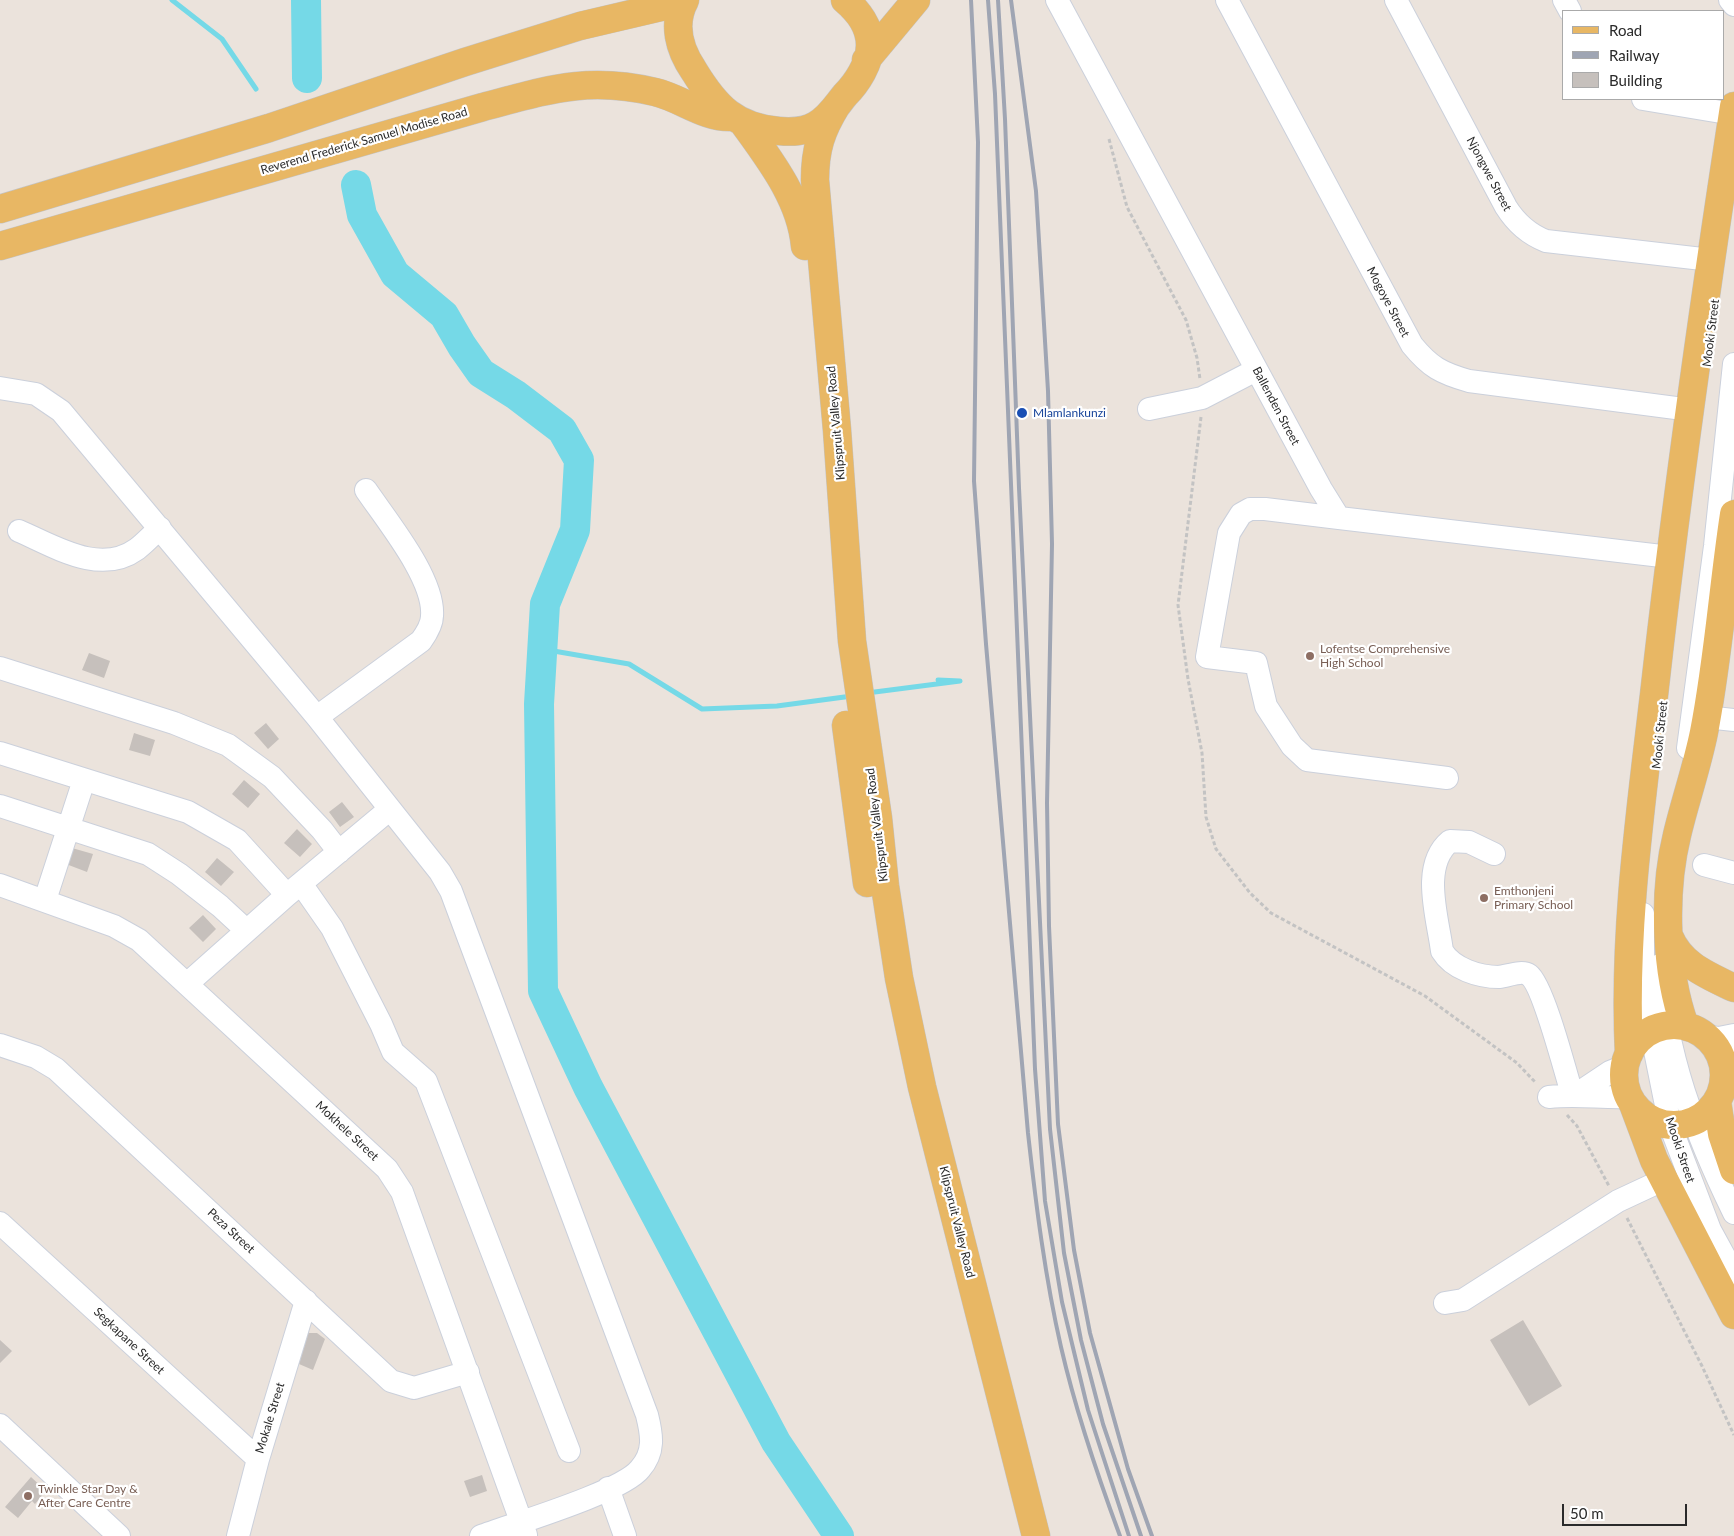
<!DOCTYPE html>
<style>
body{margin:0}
#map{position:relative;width:1734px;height:1536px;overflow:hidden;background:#ebe3dc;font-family:Lato,sans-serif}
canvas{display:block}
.legend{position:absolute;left:1562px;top:10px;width:162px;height:90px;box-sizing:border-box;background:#fff;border:1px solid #aaa;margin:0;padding:6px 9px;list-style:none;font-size:15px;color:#2a2a2a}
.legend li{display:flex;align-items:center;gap:10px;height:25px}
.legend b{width:25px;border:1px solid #aaa}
.scale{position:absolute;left:1562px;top:1504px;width:125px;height:22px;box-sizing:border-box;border:2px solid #2a2a2a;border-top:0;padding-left:6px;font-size:15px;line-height:18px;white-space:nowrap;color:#2a2a2a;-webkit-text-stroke:4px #fff;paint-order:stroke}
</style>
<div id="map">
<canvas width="1734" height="1536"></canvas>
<ul class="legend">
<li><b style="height:6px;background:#e8b764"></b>Road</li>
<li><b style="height:6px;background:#9fa5b3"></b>Railway</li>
<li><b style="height:14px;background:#c6c0bc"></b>Building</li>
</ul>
<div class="scale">50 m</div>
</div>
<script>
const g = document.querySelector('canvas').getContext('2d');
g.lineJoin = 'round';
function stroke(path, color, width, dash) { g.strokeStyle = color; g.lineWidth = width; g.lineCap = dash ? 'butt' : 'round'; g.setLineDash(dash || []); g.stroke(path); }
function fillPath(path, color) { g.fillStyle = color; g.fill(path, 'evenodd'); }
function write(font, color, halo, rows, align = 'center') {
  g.font = font + ' Lato,sans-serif'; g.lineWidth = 4.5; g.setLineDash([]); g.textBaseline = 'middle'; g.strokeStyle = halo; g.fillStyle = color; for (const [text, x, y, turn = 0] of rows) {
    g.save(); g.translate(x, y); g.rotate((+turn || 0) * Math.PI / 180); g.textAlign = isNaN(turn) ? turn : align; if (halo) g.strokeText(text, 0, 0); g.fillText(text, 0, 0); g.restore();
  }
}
stroke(new Path2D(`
 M172 0 222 39 256 89
 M542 649 629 664 702 709 777 706 852 696
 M867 693 960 681 938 680`), '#75d9e7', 5);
stroke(new Path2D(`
 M306 0 307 78
 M356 185 362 215 395 274 444 315 462 346 481 373 516 395 562 430 579 460 575 530 545 604 539 704 543 991 588 1087 776 1442 839 1536`), '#75d9e7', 30);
fillPath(new Path2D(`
 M89 653 110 661 104 678 82 670Z
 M266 723 279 739 268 749 254 733Z
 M134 733 155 740 150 756 129 750Z
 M244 780 260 794 248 808 232 794Z
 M342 802 354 817 340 827 329 812Z
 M297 829 312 844 300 857 284 843Z
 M72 848 93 854 87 872 66 864Z
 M217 858 234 872 221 886 205 872Z
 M203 915 216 929 203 942 189 928Z
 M1523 1320 1562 1386 1529 1406 1490 1340Z
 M308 1333H317L325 1339 313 1370 299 1364Z
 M0 1340 12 1351 0 1363Z
 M482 1475 487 1491 470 1497 464 1481Z
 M31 1477 46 1491 35 1504 32 1501 18 1518 5 1507Z`), '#c6c0bc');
const minor = new Path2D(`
 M1057 0 1321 489 1339 518 1670 557
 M1227 0 1412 345C1430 367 1441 373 1469 381L1691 410
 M1396 0 1506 207C1516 223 1528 234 1546 241L1711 260
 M1564 0 1570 11
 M1730 0 1734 5
 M1643 99 1733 114
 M0 388 36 394 61 411 317 717 440 872 451 891 647 1415C652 1435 655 1452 640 1469 622 1492 513 1524 481 1536
 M1149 409 1202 398 1256 370
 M1339 518 1265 509H1250L1241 514 1229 533 1207 657 1256 663 1266 706 1292 746 1307 760 1447 778
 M19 531C54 546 100 576 137 549 145 543 152 535 160 528
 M0 668 174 723 228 745 272 777 322 830 339 852
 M317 717 421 641C426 634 432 625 432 616 435 579 387 521 366 490
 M1706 717 1734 720
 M1688 748 1715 546 1734 364
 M0 753 188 812 237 840 287 895
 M0 806 148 854 179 874 220 906 246 930
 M1494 854 1469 842 1450 841C1420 866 1438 918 1442 951 1453 969 1479 977 1499 977 1508 976 1522 970 1529 975 1543 985 1566 1074 1572 1094
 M1704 865 1734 873
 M0 885 114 926 139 940 387 1169 402 1192 526 1535
 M302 885 332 928 381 1024 393 1052 426 1081 569 1451
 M45 900 84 780
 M1643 914V973L1651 1031 1670 1125 1710 1230 1734 1274
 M1660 965C1664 1052 1696 1135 1734 1213
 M188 983 287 895 390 809
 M1706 1036 1719 1038 1734 1035
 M0 1045 36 1057 56 1069 391 1381 414 1388 468 1372
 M1724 1071 1734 1057
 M1577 1094 1610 1072 1625 1066
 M1549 1097C1577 1094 1600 1098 1628 1097
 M0 1223 258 1459
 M1445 1303 1463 1300 1618 1201 1663 1180
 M0 1425 119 1536
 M608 1488 625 1536
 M238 1536 258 1459 306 1301`);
const major = new Path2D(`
 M685 0C672 24 679 49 694 71 716 107 735 127 779 131 792 132 805 132 816 125 829 118 836 106 845 95 857 83 870 63 870 45 870 27 858 11 845 0
 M866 60 916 0
 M837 105C821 131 815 149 815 180L837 430 852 641 878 818 885 886 899 978 922 1087 1036 1536
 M744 124C770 160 801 200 805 246
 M0 209 269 128 465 62 580 26 661 7 674 0
 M0 246 483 107C548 90 587 76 655 92 681 98 704 118 731 117
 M846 725 867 883
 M1669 936C1681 965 1707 975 1734 988
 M1624 1075a50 50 0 1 1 100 0a50 50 0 1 1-100 0Z
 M1685 1026C1665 972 1663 892 1677 835 1685 801 1697 767 1704 732 1718 661 1723 586 1734 514
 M1629 1054C1623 934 1640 814 1654 695 1676 498 1704 302 1734 106
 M1717 1101 1722 1134 1734 1170
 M1633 1104 1654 1160 1734 1315`);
stroke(minor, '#cbd0db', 24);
stroke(major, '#c3c3c3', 29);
stroke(new Path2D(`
 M1109 139 1127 207 1186 320 1197 358 1200 379
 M1201 417 1178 605 1188 679 1202 753 1206 817 1216 849 1250 893 1271 913 1425 996 1517 1063 1536 1083
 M1567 1115 1577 1126 1609 1186
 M1627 1218 1702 1366 1734 1435`), '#c3c3c3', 3, [4, 2.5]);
stroke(minor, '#fff', 22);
stroke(major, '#e8b764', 28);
stroke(new Path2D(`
 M971 0 978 142 974 481 986 644 1028 1133C1036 1205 1045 1277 1061 1347 1076 1412 1097 1474 1120 1536
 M988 0 995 94 1035 1069 1045 1201 1062 1302 1088 1410 1129 1536
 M998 0 1005 119 1019 488 1050 1129 1064 1253 1081 1340 1103 1424 1141 1536
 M1011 0 1036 191 1048 391 1052 544 1047 803 1049 926 1058 1124 1074 1250 1090 1333 1128 1469 1152 1536`), '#9fa5b3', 4);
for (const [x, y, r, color] of [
 [1022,413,6,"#1a4fb4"],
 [1310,656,5,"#8d6e63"],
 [1484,898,5,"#8d6e63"],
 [28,1496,5,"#8d6e63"]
]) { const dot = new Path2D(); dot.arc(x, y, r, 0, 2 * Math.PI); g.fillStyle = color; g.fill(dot); stroke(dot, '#fff', 2); }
write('12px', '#2a2a2a', '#fff', [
 ["Reverend Frederick Samuel Modise Road",364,141,-16],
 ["Njongwe Street",1489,174,62],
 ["Mogoye Street",1388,302,62],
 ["Mooki Street",1711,333,-83],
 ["Ballenden Street",1276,406,62],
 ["Klipspruit Valley Road",836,423,-95],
 ["Mooki Street",1660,735,-84],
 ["Klipspruit Valley Road",877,825,-97],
 ["Mokhele Street",347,1131,43],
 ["Mooki Street",1680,1150,71],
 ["Klipspruit Valley Road",957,1222,76],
 ["Peza Street",231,1231,43],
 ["Segkapane Street",129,1341,43],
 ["Mokale Street",270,1418,-73]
]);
write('12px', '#164399', '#fff', [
 ["Mlamlankunzi",1033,413]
], 'left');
write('12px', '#785e54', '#fff', [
 ["Lofentse Comprehensive",1320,649],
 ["High School",1320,663],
 ["Emthonjeni",1494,891],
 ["Primary School",1494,905],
 ["Twinkle Star Day &",38,1489],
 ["After Care Centre",38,1503]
], 'left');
</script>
